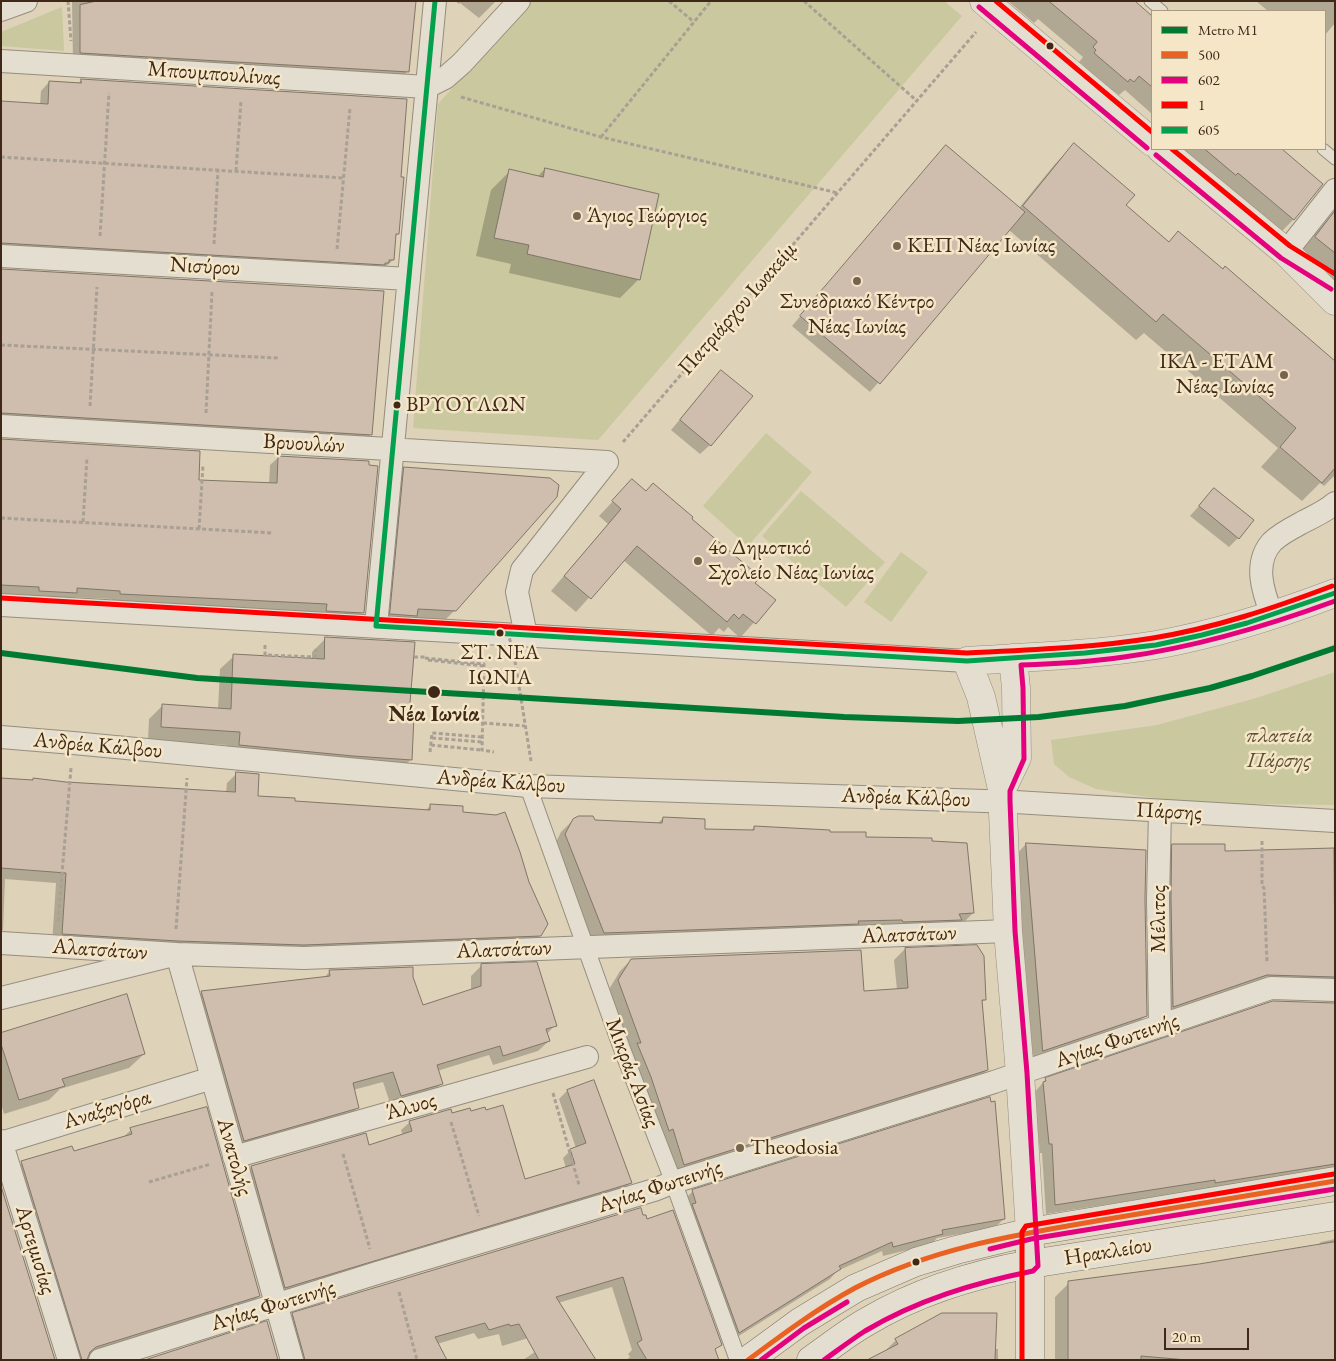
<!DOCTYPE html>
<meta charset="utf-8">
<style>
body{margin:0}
#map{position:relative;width:1336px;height:1361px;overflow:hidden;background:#ded2b8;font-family:"EB Garamond",serif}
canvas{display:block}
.frame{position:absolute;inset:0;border:2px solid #3f2818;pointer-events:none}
.legend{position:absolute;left:1151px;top:10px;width:175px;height:140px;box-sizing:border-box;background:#f4e6c6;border:1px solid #ac9a80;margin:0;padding:6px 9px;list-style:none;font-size:15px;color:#3f2818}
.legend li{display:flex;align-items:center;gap:10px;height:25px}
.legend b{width:25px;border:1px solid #ac9a80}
.scale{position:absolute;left:1164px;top:1328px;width:85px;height:22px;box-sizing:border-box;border:2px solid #3f2818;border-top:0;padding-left:6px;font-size:15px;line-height:18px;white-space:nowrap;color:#3f2818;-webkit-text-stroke:4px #f4e6c6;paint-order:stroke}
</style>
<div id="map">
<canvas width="1336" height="1361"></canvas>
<div class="frame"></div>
<ul class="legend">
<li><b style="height:6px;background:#007a33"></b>Metro Μ1</li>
<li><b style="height:6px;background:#e96222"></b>500</li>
<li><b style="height:6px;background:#e5007d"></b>602</li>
<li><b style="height:6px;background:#f00"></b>1</li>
<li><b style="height:6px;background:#03a04e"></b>605</li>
</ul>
<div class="scale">20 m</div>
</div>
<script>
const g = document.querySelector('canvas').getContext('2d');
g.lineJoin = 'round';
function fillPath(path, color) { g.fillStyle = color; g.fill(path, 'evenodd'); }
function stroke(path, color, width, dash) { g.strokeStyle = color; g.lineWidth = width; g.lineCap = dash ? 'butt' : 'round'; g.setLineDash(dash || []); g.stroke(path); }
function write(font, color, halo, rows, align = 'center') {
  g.font = font + ' "EB Garamond",serif'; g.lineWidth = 5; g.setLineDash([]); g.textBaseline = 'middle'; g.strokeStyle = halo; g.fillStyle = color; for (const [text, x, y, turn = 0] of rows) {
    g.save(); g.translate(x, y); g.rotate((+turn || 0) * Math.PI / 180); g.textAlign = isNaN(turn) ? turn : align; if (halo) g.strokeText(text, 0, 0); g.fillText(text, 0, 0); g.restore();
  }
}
fillPath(new Path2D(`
 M531 1H944L962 16 598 440 413 428 438 104Z
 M62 7 64 51 1 46V32Z
 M766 433 812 472 748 546 703 506Z
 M801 491 885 562 846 607 762 536Z
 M901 552 928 572 891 622 864 602Z
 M1335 672V805L1187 803 1096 789 1069 777 1054 764 1051 740 1157 725 1253 699Z`), '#c9c89e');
fillPath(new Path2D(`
 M72 1H414L408 71 400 79 73 60Z
 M455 1H496L479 18 460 3 459 4Z
 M1008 1H1133L1152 18V114L1125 90 1119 95 1115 92 1113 95 1081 68 1083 65 1079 62 1083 57 1038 19 1034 23Z
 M1256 1H1335V23L1325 35V11H1268Z
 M81 80 399 178 398 234 395 237 393 260 384 268 1 251V103L40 105 41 91 49 82 78 84Z
 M1074 145 1124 206 1168 243 1178 233 1335 362V475L1324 486 1320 483 1302 501 1261 467 1278 448 1144 333 1136 340 1009 230 870 392 792 326 937 156 1019 208 1055 164Z
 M1174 149H1284L1283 151 1322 184 1293 220 1279 234Z
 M545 169 639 279 620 298 509 273 511 264 476 256 491 190 510 171 537 177Z
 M1335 210V288L1296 257Z
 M1 270 371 434 362 443 1 421Z
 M721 371 710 445 700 454 671 430Z
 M1 440 197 481 269 484 270 465 279 457 363 612 354 621 318 619 319 612 111 602 112 599 71 597 67 601 31 599V595L1 594Z
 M405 469 455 610 443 622 379 626 393 480Z
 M632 481 646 492 690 519 754 583 774 600 740 638 728 627 724 632 719 628 712 636 623 560 576 612 551 591 608 524 599 516Z
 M1214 489 1238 538 1229 547 1190 516Z
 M326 638 407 716 411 759 398 773 226 759 227 745 148 740 149 719 163 705 218 709 220 669 234 656 312 660V652Z
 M237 773 256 797 293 802 425 811 431 805 461 813 540 935 529 946 293 955 52 944 56 883 5 879 3 930 1 931V778L226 793 227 783Z
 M663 818 703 831H751L754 827 865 838 973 913 961 925 592 945 554 846 561 832 573 820 657 824Z
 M1026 844 1145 851V1016L1130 1031 1028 1066 1011 860Z
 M1173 846 1224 852 1335 849V991L1333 989 1164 1016 1163 855Z
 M905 949 985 999 981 1003 987 1070 976 1081 673 1175 608 991 620 971 631 960 863 993 897 990 894 960Z
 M481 966 555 1025 547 1034 549 1041 538 1051 493 1065 489 1055 437 1071 441 1084 431 1094 391 1106 383 1082 353 1090 358 1107 348 1118 233 1150 191 1002 202 992 324 978 330 971 412 977 422 1006 471 991V976Z
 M1335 1004V1171L1206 1192 1205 1189 1046 1214 1042 1153H1040L1034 1093 1046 1079Z
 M1 1034 144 1054 129 1068 60 1089 49 1100 4 1114 1 1103Z
 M567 1091 630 1183 622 1191 277 1296 243 1175 251 1167 368 1146 403 1136 401 1130 410 1122 451 1115 524 1181 566 1168 563 1158 571 1150 576 1148 559 1099Z
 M131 1130 259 1296 248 1306 86 1357V1360H69L14 1171 24 1161 73 1152 122 1138Z
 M693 1191 1004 1219 994 1228 937 1238 932 1244 883 1256 882 1251 837 1271 830 1279 729 1342 683 1201Z
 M643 1217 720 1344 714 1351 711 1360H626L630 1357 628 1354 632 1350 612 1287 558 1303V1329L502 1346 499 1334 478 1339 474 1333 437 1344 439 1360H293L283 1325 293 1314Z
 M1335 1239V1360H1055V1297L1069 1283 1199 1265 1317 1246 1321 1242Z
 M573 1326 595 1360H523Z
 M896 1340 998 1349V1360H872L885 1351Z`), '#0003');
const building = new Path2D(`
 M97 1H416L409 72 80 53V5Z
 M1049 1H1135L1152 16V87L1139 76 1134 82 1130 79 1128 82 1094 53 1096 50 1093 47 1097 42Z
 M81 79 407 99 401 177H404L399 234H396L394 260H389V263H385V265L1 243V101L48 104 49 81 81 83Z
 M1074 143 1135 195 1126 205 1169 242 1178 231 1223 269 1225 266 1335 361V468L1322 483 1280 447 1296 428 1163 314 1156 322 1023 206Z
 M946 145 1025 212 880 384 800 316Z
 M1205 149H1282L1323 184 1294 220 1238 173 1236 175Z
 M545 168 659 194 640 280 527 254 529 245 494 238 509 169 543 177Z
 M1335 211V253L1315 237Z
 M1 269 384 291 372 435 1 413Z
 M721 370 753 396 711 446 680 420Z
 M1 439 200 451 199 480 277 483 278 456 369 461V465L378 466 364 613 326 611 327 604 120 594V591L77 588V593L39 591V587L1 585Z
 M404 467 550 478 559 485 557 497 456 611 418 609 417 616 390 614Z
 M632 479 646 491 653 483 693 517 692 519 760 577 755 583 776 600 756 624 743 614 739 619 734 614 727 622 637 546 591 599 564 576 621 509 612 501Z
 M1214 488 1254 520 1239 539 1199 506Z
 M325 637 415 642 409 715H414L412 760 353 756 239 745 240 732 161 727 162 704 231 709 233 654 324 659Z
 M236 772 259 774 258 796 295 798V801L430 810V804L463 806V812L496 815 505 812 520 852 529 882 548 924 541 936 304 945 178 941 62 934 66 873 1 868V778L33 780V778L66 782 235 792Z
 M579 816H593L595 820 662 823 663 817 705 819V829L754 830V826L830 830V832H866V837L932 838V841L967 843 974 913 959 914 962 920 903 922 902 920 858 921 859 924 604 933 565 834 573 819Z
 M1026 843 1146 850 1145 899 1147 1016 1043 1051Z
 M1172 844H1225V851L1334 848 1335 977 1267 975 1173 1007 1171 899Z
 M977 945 984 956 986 1000H982L988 1070 684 1165 673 1129 669 1131 651 1077 637 1043H641L618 980 631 959 861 950 864 991 908 988 905 948Z
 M537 962 557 1026 546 1029 550 1041 503 1056 500 1046 437 1065 443 1084 401 1096 393 1072 353 1083 359 1108 244 1141 201 991 330 976 329 970 413 967V977L423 1005 481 986V964Z
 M127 994 145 1054 62 1079 65 1086 19 1100 1 1044V1033Z
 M1273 1001 1335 1003V1164L1215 1183V1180L1055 1205 1052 1144H1049L1043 1082 1046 1081 1045 1078Z
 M594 1080 632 1183 285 1288 251 1166 366 1133 369 1145 412 1131 409 1121 451 1109 452 1113 470 1108 471 1111 485 1107 486 1110 503 1105 525 1179 575 1164 570 1149 586 1143 567 1090Z
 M990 1097 991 1102 995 1101 1005 1219 942 1230 943 1234 893 1247 892 1242 839 1266 841 1269 739 1333 692 1204 696 1203 692 1190Z
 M207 1107 260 1296 96 1347 90 1352 87 1360H82L21 1161 72 1146 74 1151 132 1134 130 1128Z
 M1 1186 55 1360H1Z
 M641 1208 643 1215H646L647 1219 673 1210 722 1345 715 1349 719 1360H647L637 1343 642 1340 623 1277 556 1297 596 1360H539L519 1324 510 1326 509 1324 489 1330 485 1323 435 1337 447 1360H305L292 1313Z
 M1335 1242V1360H1187L1141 1356V1360H1068V1281L1199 1264Z
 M942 1313H997L995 1360H867L898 1344 895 1339Z
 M267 1321 278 1360H145Z`);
fillPath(building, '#cfbdad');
stroke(building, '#7f7667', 1);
const service = new Path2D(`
 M1150 1 1162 11
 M1323 149 1335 159`);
const pedestrian = new Path2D(`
 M528 786 622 1049 672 1178 738 1360`);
const minor = new Path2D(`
 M1 10 26 1
 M1 61 427 87 445 78 462 63 519 1
 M1286 252 1335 190
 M1 256 409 279
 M1 426 607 462
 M1 605 967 661
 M1272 615C1263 592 1253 563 1272 542 1281 533 1294 527 1305 521 1315 516 1326 511 1335 503
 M376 626 435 1
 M526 635 517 592 522 570 607 462
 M1 737 73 743 528 786 1015 802 1335 821
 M1 943 177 954 304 958 1008 931
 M1 998 177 954 292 1360
 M1160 1026 1158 899 1160 811
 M1 1141 69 1360
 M1 1143 212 1078
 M234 1157 587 1057
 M100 1360 377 1273 654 1190 674 1182 994 1082 1271 988 1335 990`);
const tertiary = new Path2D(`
 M984 1 1152 142
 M1161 149 1286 252 1335 301
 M1002 789 1017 758 1016 688 1013 658
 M1030 1232 1020 1073 1008 931 1002 789 981 697 967 661C1030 657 1093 655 1156 645 1217 634 1277 615 1335 593`);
const secondary = new Path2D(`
 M1030 1246V1360
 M748 1360 800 1322 856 1288 916 1262 956 1250 1030 1232 1335 1181
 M811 1360C830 1347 848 1332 868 1321 917 1292 975 1274 1031 1264L1335 1216`);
stroke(service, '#968d7c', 13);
stroke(pedestrian, '#968d7c', 18);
stroke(minor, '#968d7c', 24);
stroke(tertiary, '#968d7c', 29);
stroke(secondary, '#7f7667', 29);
stroke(new Path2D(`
 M68 1 71 41
 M669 1 694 22
 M804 1 917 101
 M461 97 601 137 838 193
 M601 137 711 1
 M1 157 344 178
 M236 171 241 101
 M100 236 109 93
 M214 244 218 170
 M337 249 350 108
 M1 345 278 358
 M90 406 97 287
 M206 413 212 292
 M623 442 976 32
 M1 518 273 533
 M83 522 87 457
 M199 529 203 465
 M265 645V655L315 657 316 649
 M414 657H425
 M425 658 484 664 482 750 494 752
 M428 660 484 666
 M515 661 531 761
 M484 681 518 684
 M483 723 525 726
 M432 738 482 742
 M431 745 481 750
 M430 752 432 733 482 737
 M1262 841V886L1264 888 1267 963
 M58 921 71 768
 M176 929 187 778
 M553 1093 579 1185
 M451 1122 479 1216
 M343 1154 370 1249
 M149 1182 211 1164
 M399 1292 417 1360`), '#a8a094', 3, [4, 2.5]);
stroke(service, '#e4ded1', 11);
stroke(pedestrian, '#e4ded1', 16);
stroke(minor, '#e4ded1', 22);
stroke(tertiary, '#e4ded1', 28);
stroke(secondary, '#e4ded1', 28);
stroke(new Path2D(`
 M508 632 514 657
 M535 781 537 790`), '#a8a094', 3, [4, 2.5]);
stroke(new Path2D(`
 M748 1360C783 1334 818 1308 855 1288 935 1246 1027 1233 1114 1218 1188 1206 1261 1193 1335 1181`), '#e96222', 5);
stroke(new Path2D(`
 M979 7 1147 148
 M1156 155 1281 258 1331 289
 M990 1249 1031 1239 1335 1189
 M761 1360 804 1328 847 1302
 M824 1360C838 1350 851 1340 865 1331 917 1300 974 1283 1033 1271L1038 1266 1027 1073 1015 931 1010 801V791L1024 759 1023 688 1021 665C1056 664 1090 662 1124 657 1196 647 1267 626 1335 601`), '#e5007d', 5);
stroke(new Path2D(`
 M996 1 1152 132
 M1172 149 1290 246 1335 274
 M1 598 967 653C1029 650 1092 648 1153 638 1215 628 1274 608 1332 586
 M1022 1360V1232L1026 1226 1334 1174`), '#f00', 5);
stroke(new Path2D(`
 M435 1 376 626 967 661 1085 653 1156 645 1202 635 1247 623 1335 593`), '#03a04e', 5);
stroke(new Path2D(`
 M1 653 197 678 844 717 958 721 1039 717 1125 706 1210 688 1252 676 1335 648`), '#007a33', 6);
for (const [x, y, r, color] of [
 [1050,46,4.5,"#3f2818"],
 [577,216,5,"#776450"],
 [897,246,5,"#776450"],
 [857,281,5,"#776450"],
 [1284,375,5,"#776450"],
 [397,405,4.5,"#3f2818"],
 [698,561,5,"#776450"],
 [500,633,4.5,"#3f2818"],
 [434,692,7,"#3f2818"],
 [740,1148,5,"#776450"],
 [916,1262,4.5,"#3f2818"]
]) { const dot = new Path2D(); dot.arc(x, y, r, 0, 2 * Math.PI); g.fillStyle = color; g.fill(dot); stroke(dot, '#f4e6c6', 2); }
write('21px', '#3f2818', '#f4e6c6', [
 ["ΒΡΥΟΥΛΩΝ",406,405],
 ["ΣΤ. ΝΕΑ",500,653,"center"],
 ["ΙΩΝΙΑ",500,678,"center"]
], 'left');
write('22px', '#3f2818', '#f4e6c6', [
 ["Μπουμπουλίνας",214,74,4],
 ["Νισύρου",205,267,3],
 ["Πατριάρχου Ιωακείμ",738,309,-49],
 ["Βρυουλών",304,444,3],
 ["Ανδρέα Κάλβου",98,746,5],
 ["Ανδρέα Κάλβου",501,782,4],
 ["Ανδρέα Κάλβου",906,798,2],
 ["Πάρσης",1169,812,3],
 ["Μέλιτος",1159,919,-90],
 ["Αλατσάτων",909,935,-2],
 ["Αλατσάτων",100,950,4],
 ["Αλατσάτων",504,950,-2],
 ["Αγίας Φωτεινής",1117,1041,-19],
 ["Μικράς Ασίας",632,1073,69],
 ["Άλυος",411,1107,-16],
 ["Αναξαγόρα",107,1110,-17],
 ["Ανατολής",234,1157,74],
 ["Αγίας Φωτεινής",660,1187,-18],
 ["Αρτεμισίας",35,1250,73],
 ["Ηρακλείου",1108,1252,-9],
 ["Αγίας Φωτεινής",273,1306,-17]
]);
write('22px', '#3f2818', '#f4e6c6', [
 ["Άγιος Γεώργιος",587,216],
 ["ΚΕΠ Νέας Ιωνίας",907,246],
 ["Συνεδριακό Κέντρο",857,302,"center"],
 ["Νέας Ιωνίας",857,327,"center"],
 ["ΙΚΑ - ΕΤΑΜ",1274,362,"right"],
 ["Νέας Ιωνίας",1274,387,"right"],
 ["4ο Δημοτικό",708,548],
 ["Σχολείο Νέας Ιωνίας",708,573],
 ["Theodosia",750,1148]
], 'left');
write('bold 22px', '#3f2818', '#f4e6c6', [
 ["Νέα Ιωνία",434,715]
]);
write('italic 22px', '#5d4e34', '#f4e6c6', [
 ["πλατεία",1279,736],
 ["Πάρσης",1279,761]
]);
</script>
